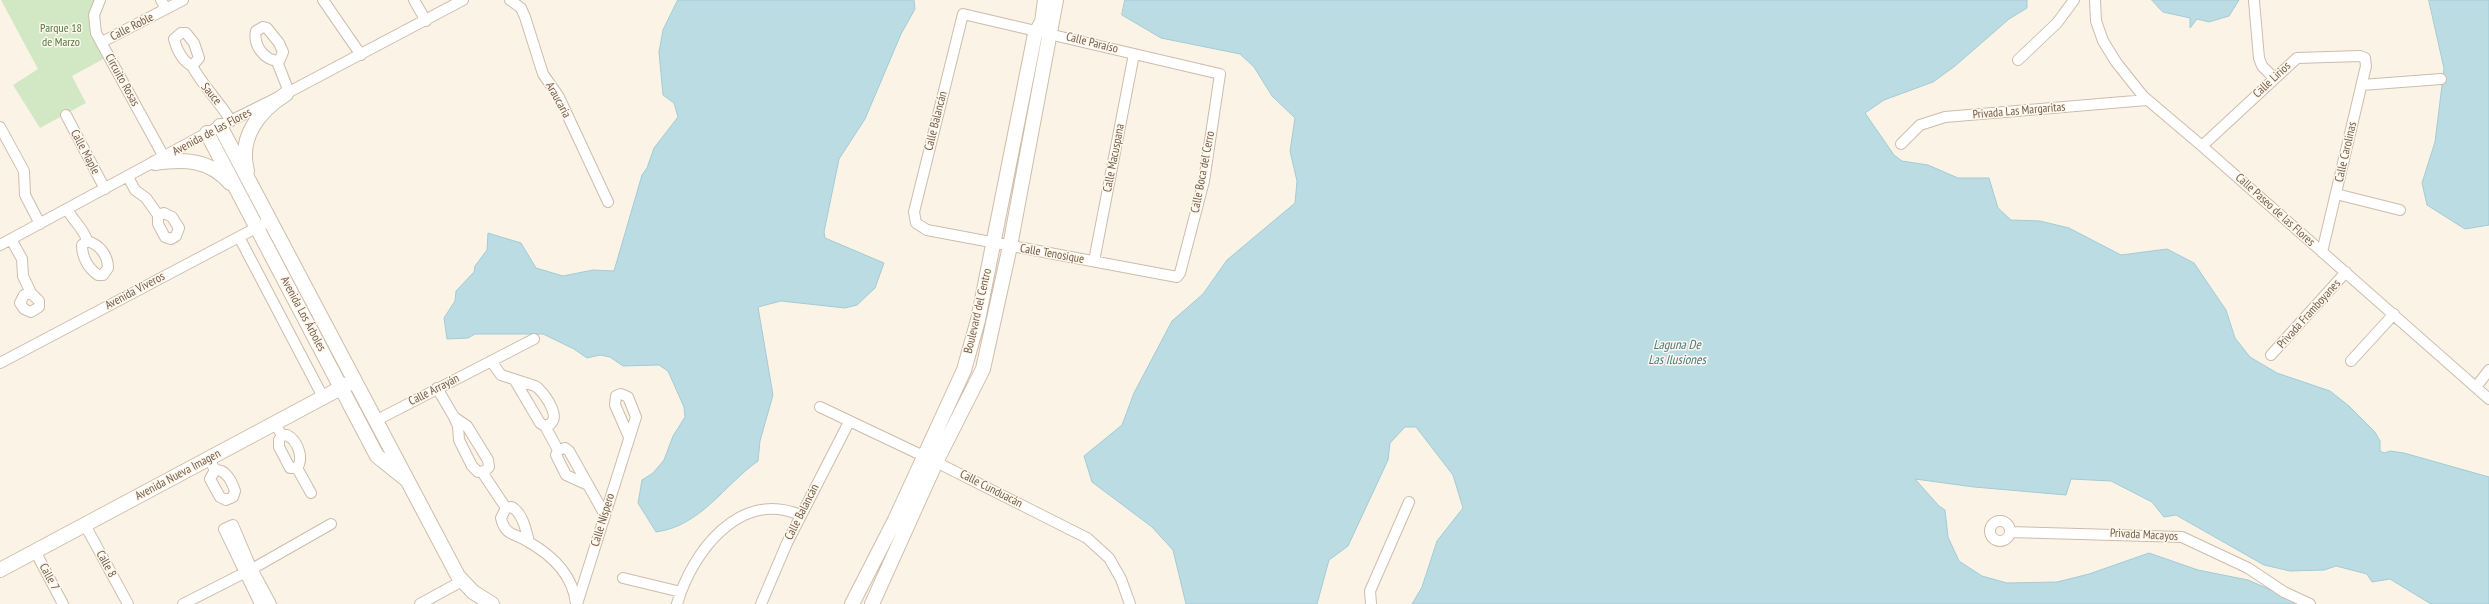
<!DOCTYPE html>
<meta charset="utf-8">
<style>
body{margin:0}
canvas{display:block;background:#fbf4e6}
</style>
<canvas width="2489" height="604"></canvas>
<script>
const g = document.querySelector('canvas').getContext('2d');
g.lineJoin = 'round';
function fillPath(path, color) { g.fillStyle = color; g.fill(path, 'evenodd'); }
function stroke(path, color, width, dash) { g.strokeStyle = color; g.lineWidth = width; g.lineCap = dash ? 'butt' : 'round'; g.setLineDash(dash || []); g.stroke(path); }
function write(font, color, halo, rows, align = 'center') {
  g.font = font + ' "PT Sans Narrow",sans-serif'; g.lineWidth = 3; g.setLineDash([]); g.textBaseline = 'middle'; g.strokeStyle = halo; g.fillStyle = color; for (const [text, x, y, turn = 0] of rows) {
    g.save(); g.translate(x, y); g.rotate((+turn || 0) * Math.PI / 180); g.textAlign = isNaN(turn) ? turn : align; if (halo) g.strokeText(text, 0, 0); g.fillText(text, 0, 0); g.restore();
  }
}
fillPath(new Path2D(`
 M1 0H100L94 15 109 56 72 76 86 103 40 128 13 85 38 69Z`), '#d2e8c5');
const water = new Path2D(`
 M678 0H914L915 9 901 34 865 119 839 159 824 232 825 238 884 263 875 288 857 305 845 308 781 301 758 307 773 395 760 441 758 461C724 485 701 526 656 532L638 503 642 480 653 473 664 460 673 436 685 417 684 407 668 371 659 365 623 366 610 357 600 355 587 358 574 349 543 334H475L468 338 447 339 444 318 455 301 456 291 474 272 475 266 487 250 488 233 521 243 536 268 563 276 593 270 614 271 642 175 647 168 654 148 678 117 674 103 663 95 659 52 663 30Z
 M1125 0H2027V8L2009 19 1955 66 1933 82 1884 100 1865 113 1894 155 1902 161 1928 165 1958 178H1989L1998 208 2011 220 2040 221 2069 228 2121 255 2167 249 2194 263 2226 310 2235 338 2250 357 2277 373 2330 391 2349 406 2375 432 2380 441V451L2384 453 2390 451 2404 453 2489 477V604H2431L2390 579 2372 582 2367 574 2336 566 2324 570 2290 571 2264 565 2176 515 2164 517 2152 502 2111 481 2071 479 2066 495 1974 487 1915 479 1939 506 1945 510 1948 537 1959 561 1982 576 2007 583 2057 582 2089 574 2149 553 2198 570 2248 580 2303 604H1412L1422 587 1437 541 1463 508 1453 475 1416 427H1405L1390 443 1388 460 1348 546 1329 560 1317 604H1186L1173 550 1152 527 1092 482 1084 456 1122 425 1134 393 1172 321 1203 294 1227 260 1295 203 1297 181 1290 151 1295 118 1272 96 1254 67 1240 54 1161 38 1122 15Z
 M2152 0H2239L2229 16 2209 22 2197 19 2190 28V18L2163 12Z
 M2429 0H2489V225L2465 229 2427 205 2422 183 2435 142 2444 69Z`);
fillPath(water, '#bcdce4');
stroke(water, '#a2cbd5', 1);
const street = new Path2D(`
 M100 0 94 15 96 33 164 157
 M161 0 166 9
 M323 0 361 55
 M414 0 426 21
 M510 0 521 8 525 17 543 74 559 97 608 202
 M2095 0 2096 21 2103 41 2116 62 2143 96 2202 146 2489 399
 M2254 1 2259 58 2262 66 2274 78
 M963 14 1220 74 1204 181 1180 273 1177 277 927 230 916 223 914 212Z
 M102 42 183 0
 M2018 60 2057 23 2074 0
 M278 61C264 60 253 45 256 31L263 27 267 28 279 43 283 52 278 64 289 92
 M192 66C182 61 177 50 174 39L181 33H186L194 43 199 58 192 66C203 86 219 101 231 121
 M2362 85 2441 79
 M66 115 105 189
 M0 127 24 171 25 195 40 224
 M1901 144 1920 125 1945 117 2147 100
 M2202 146 2297 58 2360 56 2365 58 2366 66 2322 252
 M128 177 135 190 146 198 158 215V224L165 237 171 239 176 236 179 228 172 217 164 213 158 215
 M2336 194 2400 210
 M67 209C73 221 85 230 87 241L82 245C82 257 88 268 98 275H103L108 268C108 255 99 244 87 241
 M239 237 323 397
 M11 239 22 259 23 276 31 293 39 301V307L31 312 24 309 20 303 24 295 31 293
 M0 245 220 126 289 92 463 0
 M1094 261 1134 54
 M2271 355 2346 272
 M491 361 501 375 535 386 538 388C546 396 565 422 545 426L540 423 514 379
 M2351 361 2394 314
 M0 363 271 220
 M2476 387 2489 370
 M437 388 454 417 458 426 459 440 472 466 478 472 485 471 489 467 488 460 467 426 454 417
 M820 407 936 462 1087 538 1109 558 1121 579 1130 604
 M377 420 534 339
 M275 423 282 436 287 435C298 441 304 458 297 468L311 493
 M545 426 558 450
 M282 436 279 440V447L290 468H297
 M209 459 215 470C226 469 232 482 235 491L233 497 226 500 220 497 210 479 215 470
 M482 472 506 508
 M588 485 566 475 556 455 558 450 565 448 569 451 605 515
 M1990 531a10 10 0 1 1 20 0a10 10 0 1 1-20 0Z
 M85 525 128 604
 M2010 532 2182 537 2248 568 2284 592 2310 604
 M529 542C526 530 523 514 512 507L506 508 501 518C505 536 515 533 527 541 552 555 573 574 576 604
 M35 551 63 604
 M623 578 681 592
 M183 604 252 569 331 524
 M260 604 224 529 233 525 250 565 271 604
 M420 604 462 581
 M577 604 636 417 628 397 621 394 616 396 615 405 629 437
 M677 604C692 552 740 489 800 515
 M761 604 787 543 849 422
 M1371 604 1370 591 1409 502`);
const secondary = new Path2D(`
 M220 126 458 576 473 592 492 604
 M207 133 377 456 407 480
 M155 163C184 159 209 159 230 183
 M247 171C238 137 259 111 286 94
 M0 570 350 383
 M852 604 895 520 964 370 978 320 1035 34 1042 22 1045 0
 M872 604 936 462 983 369 1010 246 1056 0`);
stroke(street, '#cdbcad', 12);
stroke(secondary, '#cfbdaa', 16);
stroke(street, '#fff', 10);
stroke(secondary, '#fff', 14);
write('12px', '#735c4c', '#fef8ec', [
 ["Calle Roble",132,27,-27],
 ["Calle Paraíso",1092,43,14],
 ["Circuito Rosas",122,80,61],
 ["Calle Lirios",2272,80,-43],
 ["Sauce",211,94,50],
 ["Araucaria",558,100,61],
 ["Privada Las Margaritas",2019,111,-5],
 ["Calle Balancán",936,121,-76],
 ["Avenida de las Flores",212,132,-28],
 ["Calle Maple",85,152,62],
 ["Calle Carolinas",2346,152,-77],
 ["Calle Macuspana",1114,158,-79],
 ["Calle Boca del Cerro",1203,172,-79],
 ["Calle Paseo de las Flores",2275,210,42],
 ["Calle Tenosique",1052,254,10],
 ["Avenida Viveros",135,291,-28],
 ["Boulevard del Centro",978,311,-77],
 ["Avenida Los Árboles",303,314,62],
 ["Privada Framboyanes",2309,314,-48],
 ["Calle Arrayán",434,390,-27],
 ["Avenida Nueva Imagen",178,475,-28],
 ["Calle Cunduacán",991,489,27],
 ["Calle Balancán",802,512,-63],
 ["Calle Níspero",603,520,-73],
 ["Privada Macayos",2144,535,3],
 ["Calle 8",106,564,61],
 ["Calle 7",49,577,62]
]);
write('12px', '#527844', '#fef8ec', [
 ["Parque 18",61,29],
 ["de Marzo",61,43]
]);
write('italic 13px', '#477985', '#fef8ec', [
 ["Laguna De",1677,345],
 ["Las Ilusiones",1677,360]
]);
</script>
